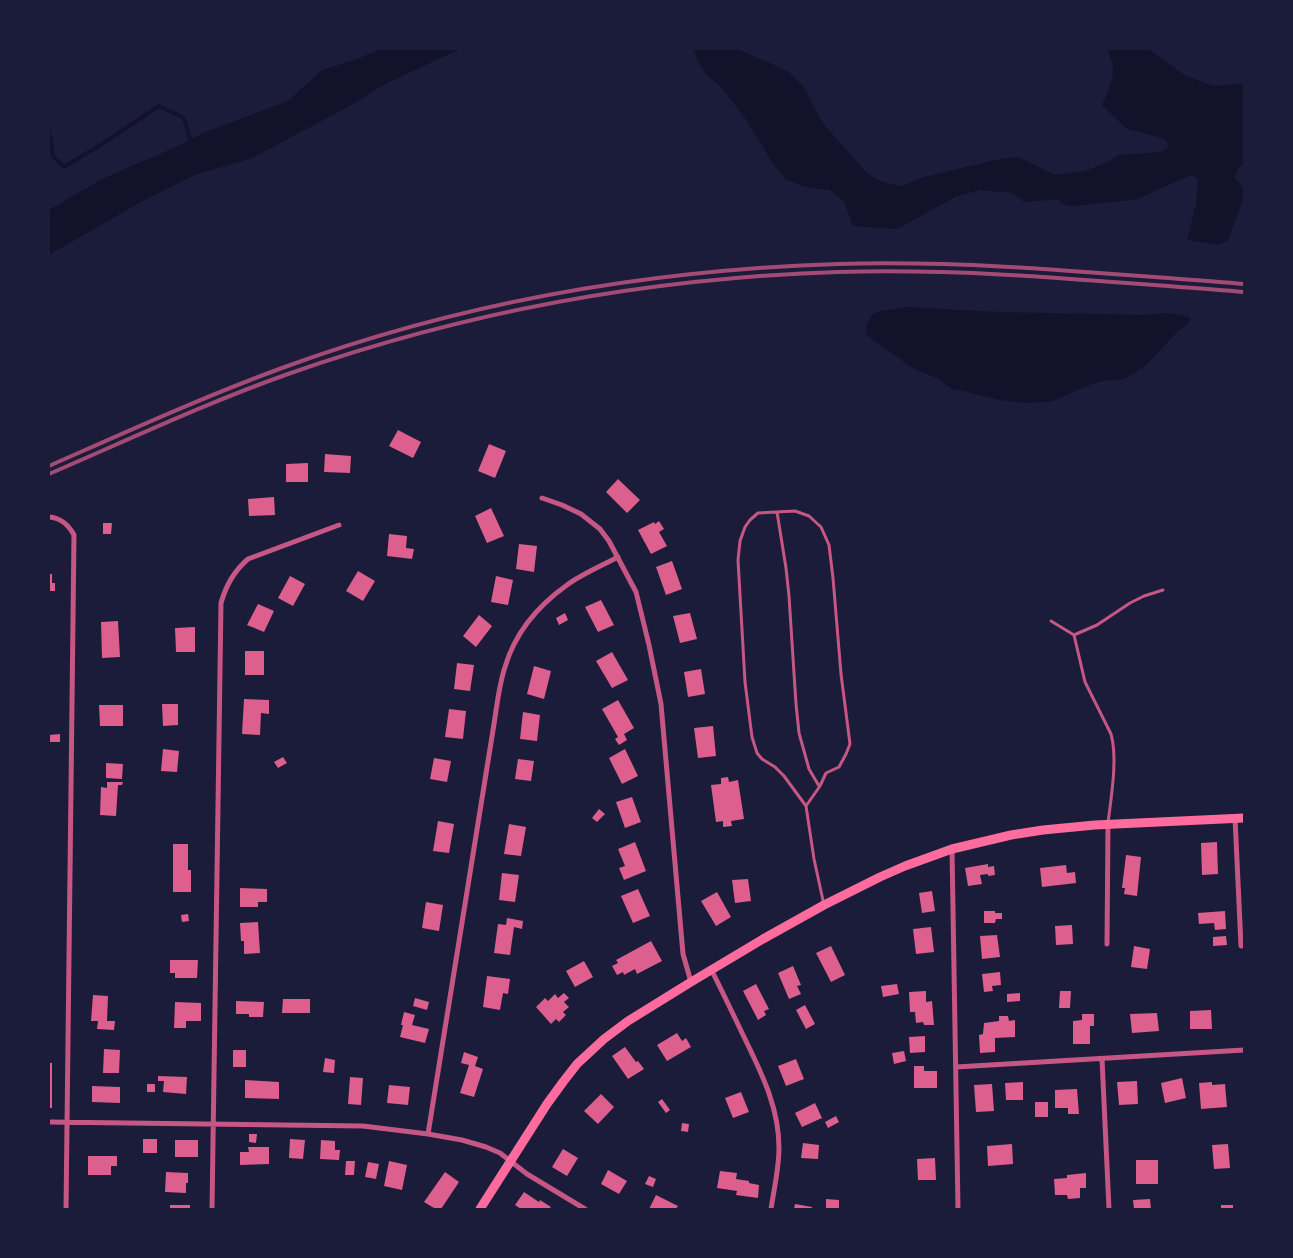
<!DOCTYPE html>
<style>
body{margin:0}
#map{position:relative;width:1293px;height:1258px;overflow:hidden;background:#1b1b3a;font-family:"Fira Sans",sans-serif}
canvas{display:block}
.frame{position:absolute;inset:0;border:50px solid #1b1b3a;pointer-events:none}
</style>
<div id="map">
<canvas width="1293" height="1258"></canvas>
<div class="frame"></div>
</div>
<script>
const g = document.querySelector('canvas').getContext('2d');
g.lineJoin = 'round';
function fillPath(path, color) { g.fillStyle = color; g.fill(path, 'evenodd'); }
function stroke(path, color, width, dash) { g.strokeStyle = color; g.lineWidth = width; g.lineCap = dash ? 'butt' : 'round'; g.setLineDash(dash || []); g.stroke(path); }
fillPath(new Path2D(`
 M381 49H460L385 84 346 108 252 158 195 175 144 200 49 255V210L104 178 176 147 203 133 288 101 322 70 357 59Z
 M694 49H737L788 71 803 86 822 122 834 136 867 173 878 180 889 184 902 186 924 177 1000 159 1018 157 1055 175 1085 171 1105 163 1119 155 1162 152 1168 147 1167 142 1163 138 1127 129 1102 105C1106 96 1114 79 1113 69 1113 62 1109 56 1108 49H1148L1186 76 1213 86 1236 84 1244 85V164L1240 166 1234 177 1244 189V197L1228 240 1220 245 1187 240 1196 204 1198 180 1191 174 1181 172 1145 177 1084 197 1024 202 1012 193 979 190 955 197 897 229 853 226 844 201 830 190 806 187 786 180 774 165 745 118 721 87 707 75 697 60Z
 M908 307 998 312 1143 315 1167 313 1185 316 1191 318 1188 324 1177 332 1147 364 1130 376 1123 379 1103 381 1089 385 1055 400 1049 402 1027 403 1000 400 979 395 965 391 952 389 937 378 919 371 908 365 892 353 870 338 866 333V326L871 316 876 312Z`), '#12122b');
stroke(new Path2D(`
 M49 131 53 156 64 167 99 146 159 106 184 118 191 143`), '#12122b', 4);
stroke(new Path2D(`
 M1070 194 1132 188 1244 138`), '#12122b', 24);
fillPath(new Path2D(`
 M398 430 421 442 413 458 389 446Z
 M489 444 506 451 495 478 478 471Z
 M325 454 351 456 350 473 324 472Z
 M308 463V482H286V464Z
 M618 479 640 500 627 513 606 492Z
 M274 497 275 515 249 516 248 499Z
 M491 508 504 536 487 543 475 516Z
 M659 521 664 529 659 532 667 546 651 554 638 530 654 522 655 524Z
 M103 523H112L111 534H103Z
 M389 534 407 536 406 548 414 549 412 559 387 556Z
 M519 544 537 546 534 572 516 569Z
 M672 561 682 589 666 595 656 567Z
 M358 571 375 581 363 601 346 591Z
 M49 574H52V583H55V591H49Z
 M290 576 305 584 293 606 278 598Z
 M496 576 513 580 508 605 491 602Z
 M601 600 614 625 598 632 585 607Z
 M258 604 274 611 264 632 247 625Z
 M565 613 568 620 559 625 556 618Z
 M690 613 697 639 680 643 673 616Z
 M479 615 492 626 476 647 463 636Z
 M118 621 120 657 102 658 101 622Z
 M195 627V652H176L175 628Z
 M245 651H264V675H245Z
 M612 652 628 680 612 688 596 661Z
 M457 663 474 665 470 691 454 689Z
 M534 666 551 671 544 699 527 694Z
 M701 669 705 694 688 697 684 672Z
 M244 699 269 700V714L261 713 260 735 242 734Z
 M618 700 634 728 624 734 627 740 619 745 615 739 618 737 602 709Z
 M162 704H178V725L163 726Z
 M99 705H123V726H100Z
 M449 709 466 711 463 739 445 737Z
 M523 712 540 715 537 741 520 739Z
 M713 726 716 756 698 758 694 728Z
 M60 734V742H49V735Z
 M163 749 179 751 177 772 161 771Z
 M625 749 638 776 622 784 609 758Z
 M283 757 287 763 278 768 274 762Z
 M434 758 451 761 447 782 430 779Z
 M518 759 534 761 531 781 515 779Z
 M106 763 123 764 122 779 106 778Z
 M728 777 729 782 738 780 744 819 731 821 732 826 723 827V821L716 822 711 785 721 784V778Z
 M107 782H123L122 785H118L116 816 100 815 101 787 107 788Z
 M632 797 641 822 625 828 616 802Z
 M599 809 605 814 597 822 592 818Z
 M438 821 454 824 449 853 433 851Z
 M509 824 526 827 521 856 504 854Z
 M635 842 646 871 624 880 619 868 625 866 618 849Z
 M1217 842 1218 874 1202 875 1201 843Z
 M173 844H188V870H191V892H173Z
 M1126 855 1141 857 1137 896 1124 894 1125 888H1122Z
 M988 864V867L994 866 995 875 988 876V874L980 875 982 884 968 886 965 868Z
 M1066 865 1067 873 1075 872 1076 883 1042 887 1040 868Z
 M502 873 519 875 515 902 499 900Z
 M748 879 751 901 735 903 732 880Z
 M240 888 267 889V902H258V907H240Z
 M638 889 650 916 633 923 621 896Z
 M932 891 935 911 922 913 919 893Z
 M717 892 731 917 716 926 701 901Z
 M426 902 443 905 439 931 422 928Z
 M984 911H995V913H1002V919H996L995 923H984Z
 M1225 911 1226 929 1215 930 1214 923 1199 924 1198 913Z
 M188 914 189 921 182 922 181 915Z
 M507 918 523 921 522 929 514 927 510 955 494 953 498 924 506 925Z
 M258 922 260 953 244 954V941H241L240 923Z
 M1072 925 1073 944 1056 945 1055 926Z
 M931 927 934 952 916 954 913 929Z
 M997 935 1000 957 982 959 980 936Z
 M1226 936 1227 945 1213 946V937Z
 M651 941 662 961 637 974 635 969 624 975 623 972 617 975 612 966 618 963 616 960Z
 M831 946 845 975 831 982 816 953Z
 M1134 946 1150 949 1147 969 1131 967Z
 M170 960H198L197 978H175V973H170Z
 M584 961 593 977 575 987 566 971Z
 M793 966 801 985 797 986 801 994 789 999 778 973Z
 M1000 972 1001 985 992 986 993 991 984 992 982 974Z
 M487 976 510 979 508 994 503 993 500 1010 483 1007Z
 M756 984 769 1009 764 1011 766 1015 758 1020 743 991Z
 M897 984 899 994 883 997 881 986Z
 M926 991V1002L932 1001 934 1025H924L923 1022 916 1023 915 1012H910L909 992Z
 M1060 991H1071L1070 1008H1059Z
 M564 993 569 998 564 1002 569 1007 563 1012 566 1015 559 1022 556 1019 551 1024 536 1007 545 998 548 1001 555 994 558 998Z
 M1020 993V1001L1007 1002V994Z
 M93 995 108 996 107 1021H115L114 1030 97 1029 98 1021H91Z
 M415 998 429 1002 427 1010 413 1006Z
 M283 999H310V1013H282Z
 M236 1001 264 1002 263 1017H249V1014H236Z
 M175 1002 201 1003V1021H186V1028H174Z
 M805 1005 815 1024 806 1029 796 1010Z
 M1211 1010 1212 1029H1190V1011Z
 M404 1012 415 1015 412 1025 429 1029 425 1043 400 1037 403 1025H401Z
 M1157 1013 1159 1031 1132 1033 1130 1014Z
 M1082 1014H1094V1026H1090V1044H1073V1021L1082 1020Z
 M999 1016H1008L1009 1021 1015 1020V1037L995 1038V1052L980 1053 979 1035 983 1034 984 1023 999 1021Z
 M677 1033 682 1041 686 1038 691 1047 667 1061 657 1045Z
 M925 1036V1052L910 1053 909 1037Z
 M625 1047 636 1062 638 1061 644 1069 628 1079 612 1056Z
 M104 1049 120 1050 119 1073H103Z
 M233 1050H246V1067H233Z
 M904 1051 906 1061 894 1064 892 1053Z
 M464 1052 478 1057 475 1066 483 1069 474 1097 460 1093 469 1065 461 1063Z
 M325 1058 335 1060 334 1073 323 1072Z
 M796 1059 804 1079 786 1086 778 1066Z
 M49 1063H52V1108H49Z
 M914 1066H924V1071H937V1088H914Z
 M158 1076 187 1077 186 1094 163 1092 164 1081H158Z
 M350 1077 363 1078 361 1105 348 1104Z
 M1182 1078 1186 1098 1165 1103 1161 1083Z
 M245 1080 279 1082V1099L245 1098Z
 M1137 1081 1138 1104 1119 1105 1117 1082Z
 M1023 1082V1100H1006L1005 1083Z
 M1212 1082V1085L1225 1084 1227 1107 1201 1109 1199 1083Z
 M147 1084H155V1092H147Z
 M992 1084 994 1111 976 1112 974 1085Z
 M389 1085 410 1087 408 1105 387 1103Z
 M92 1086 120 1087V1103L92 1102Z
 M1077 1089 1079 1114H1068V1108H1055V1090Z
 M741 1092 749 1112 733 1118 725 1098Z
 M601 1094 614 1107 598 1124 584 1111Z
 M662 1099 670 1110 666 1113 658 1102Z
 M1035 1102H1048V1117H1035Z
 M815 1103 822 1118 802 1127 795 1113Z
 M836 1116 839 1122 828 1128 825 1122Z
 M682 1123 689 1124 688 1132 681 1131Z
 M249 1134H257L256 1143 249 1142Z
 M143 1139H157V1153H143Z
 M290 1139 305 1140 303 1159 289 1158Z
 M175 1140H198V1157H175Z
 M321 1140 335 1141V1150H340L339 1160 320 1159Z
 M803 1143 819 1145 818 1159 801 1158Z
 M1012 1144 1013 1164 988 1166 987 1146Z
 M1228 1144 1230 1168 1214 1169 1212 1145Z
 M248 1147H269V1164L240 1165V1152H249Z
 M563 1149 578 1158 567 1176 552 1167Z
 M88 1156H117V1166H111V1175H88Z
 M935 1158 936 1180H918L917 1159Z
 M1136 1160H1158V1184H1136Z
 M346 1161H355L354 1175H345Z
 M389 1161 407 1165 402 1190 384 1186Z
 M368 1162 379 1164 376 1179 365 1177Z
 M608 1170 627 1181 619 1194 601 1184Z
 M720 1171 737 1173 736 1179 749 1181V1183L759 1185 758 1198 736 1195 737 1191 717 1188Z
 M166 1172 188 1173V1183H186V1193L165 1192Z
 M445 1172 459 1182 441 1209H433L434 1208 424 1202Z
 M1086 1173V1188H1080V1198L1068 1199 1067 1195H1055L1054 1179 1067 1178V1175Z
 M649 1176 656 1179 653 1187 645 1184Z
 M524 1192 539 1202 540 1200 551 1207 549 1209H521L515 1205Z
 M656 1195 678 1206 676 1209H649Z
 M826 1199 839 1200V1209H826Z
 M1150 1199 1151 1209H1134L1133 1200Z
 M795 1204 812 1207V1209H794Z
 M170 1205H190V1209H170Z
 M1221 1205H1233V1209H1221Z`), '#dd5f8e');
stroke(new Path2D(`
 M777 512 786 568 789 596 796 704 799 733 809 769 819 786
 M1051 621 1074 635 1097 625 1130 603 1144 596 1163 590
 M1074 635 1085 682 1111 734C1118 758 1111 798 1108 823
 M806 806 820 786 826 773 839 767 846 754 850 744 841 674 833 578 829 545 821 527 809 516 795 511 758 513 750 520 745 527 740 541 738 560 745 682 752 737 757 753 762 759 775 767 784 776 806 806 814 859 824 905`), '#c65784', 3);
stroke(new Path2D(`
 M542 498 562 505 581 514 600 529 609 541 636 592 649 645 661 704 683 954 691 982
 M49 517C61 518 68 524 74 535L66 1209
 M1235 818 1241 946
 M952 849 958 1209
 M1107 944 1108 824
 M711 969C723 993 734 1016 745 1039 762 1074 779 1108 779 1148 779 1168 774 1189 771 1209
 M1102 1059 1109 1209
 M956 1067 1244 1050
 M49 1122 363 1126 428 1134 462 1140 486 1147 500 1153 527 1174 585 1209
 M428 1134 494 724C497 705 499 685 505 667 515 633 539 605 567 585 580 575 603 565 618 557
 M212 1209 221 603C226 585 234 571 248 559L339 525`), '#c65784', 5);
stroke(new Path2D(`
 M480 1209 547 1104 563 1082 577 1064 604 1039 628 1021 691 982 763 939 824 905 880 877 905 866 952 849 1011 835 1043 830 1095 825 1244 818`), '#ff6b9d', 9);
stroke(new Path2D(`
 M49 466C126 432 203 397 282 368 459 303 649 270 838 264 973 260 1109 274 1244 284
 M49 474C128 440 206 403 288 374 464 312 650 278 838 272 973 268 1109 282 1244 292`), '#a44b75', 4);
</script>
